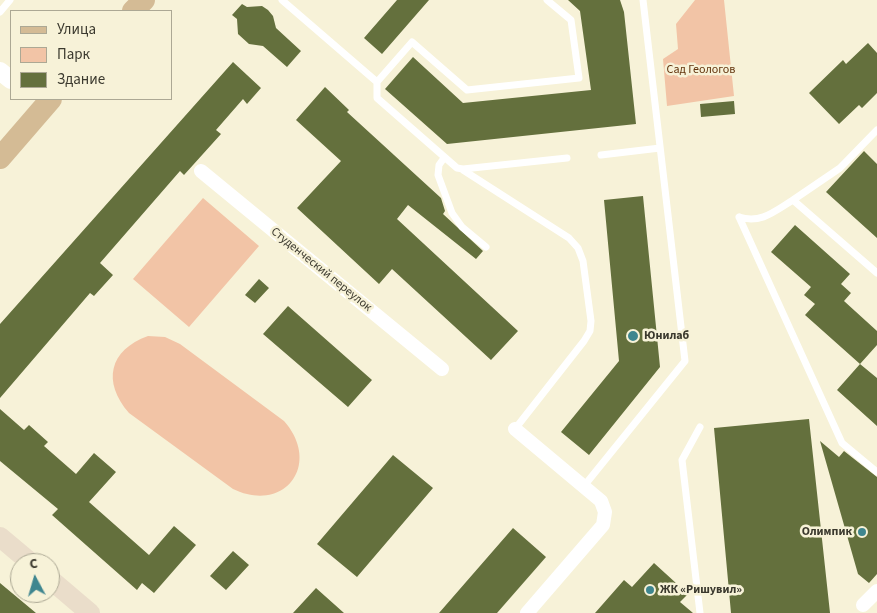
<!DOCTYPE html>
<meta charset="utf-8">
<style>
body{margin:0}
#map{position:relative;width:877px;height:613px;overflow:hidden;background:#f7f2d8;font-family:"Source Sans 3",sans-serif}
canvas{display:block}
.legend{position:absolute;left:10px;top:10px;width:162px;height:90px;box-sizing:border-box;background:#f7f2d8;border:1px solid #aca894;margin:0;padding:6px 9px;list-style:none;font-size:15px;color:#3b392e}
.legend li{display:flex;align-items:center;gap:10px;height:25px}
.legend b{width:25px;border:1px solid #aca894}
.north{position:absolute;left:10px;top:553px;width:50px;height:50px;box-sizing:border-box;background:#f7f2d8;border:1px solid #aca894;border-radius:50%;rotate:354deg;font-size:14px;font-weight:700;line-height:20px;text-align:center;color:#3b392e}
.north::after{content:'';display:block;margin:auto;width:18px;height:22px;background:#3f868f;clip-path:polygon(50% 0,100% 100%,50% 72%,0 100%)}
</style>
<div id="map">
<canvas width="877" height="613"></canvas>
<ul class="legend">
<li><b style="height:6px;background:#d4bb95"></b>Улица</li>
<li><b style="height:14px;background:#f2c4a6"></b>Парк</li>
<li><b style="height:14px;background:#64703d"></b>Здание</li>
</ul>
<div class="north">С</div>
</div>
<script>
const g = document.querySelector('canvas').getContext('2d');
g.lineJoin = 'round';
function fillPath(path, color) { g.fillStyle = color; g.fill(path, 'evenodd'); }
function stroke(path, color, width, dash) { g.strokeStyle = color; g.lineWidth = width; g.lineCap = dash ? 'butt' : 'round'; g.setLineDash(dash || []); g.stroke(path); }
function write(font, color, halo, rows, align = 'center') {
  g.font = font + ' "Source Sans 3",sans-serif'; g.lineWidth = 5; g.setLineDash([]); g.textBaseline = 'middle'; g.strokeStyle = halo; g.fillStyle = color; for (const [text, x, y, turn = 0] of rows) {
    g.save(); g.translate(x, y); g.rotate((+turn || 0) * Math.PI / 180); g.textAlign = isNaN(turn) ? turn : align; if (halo) g.strokeText(text, 0, 0); g.fillText(text, 0, 0); g.restore();
  }
}
fillPath(new Path2D(`
 M695 0H724L734 96 667 106 663 59 678 49 676 24Z
 M203 198 259 246 189 327 133 279Z
 M148 336 165 337 180 344 284 421C322 464 285 514 233 489L129 413C102 382 109 350 148 336Z`), '#f2c4a6');
fillPath(new Path2D(`
 M397 0H429L382 54 364 38Z
 M568 0H620L624 12 636 124 447 144 385 89 413 57 463 103 591 90 580 11Z
 M242 4 247 7 262 6 268 10 273 16 276 28 301 51 287 67 263 46 249 44 238 34 237 19 232 15Z
 M868 43 877 53V93L862 108 859 105 839 124 809 93 843 60 846 64Z
 M233 62 261 88 247 104 243 99 216 130 221 134 184 175 180 171 100 263 113 275 94 296 90 293 0 398V324Z
 M325 87 349 110 347 112 441 198 445 211 443 214 483 251 476 259 408 205 397 219 518 331 491 360 392 269 379 284 297 208 341 161 296 120Z
 M734 101 735 114 701 117 700 104Z
 M864 151 877 164V238L826 192Z
 M643 196 660 367 589 455 561 432 619 361 604 200Z
 M795 225 850 274 841 284 851 293 844 301 877 331V345L860 364 805 315 815 304 804 295 811 287 771 252Z
 M259 279 269 288 255 303 245 295Z
 M288 306 372 380 348 407 263 334Z
 M860 364 877 378V426L837 390Z
 M0 409 24 430 29 425 48 442 44 446 76 474 94 453 116 472 89 502 149 555 174 526 196 545 154 593 142 583 137 590 52 515 58 509 0 461Z
 M809 419 830 613H731L714 428Z
 M820 441 839 457 844 451 877 477V574L869 583 858 574Z
 M393 455 433 488 357 577 317 544Z
 M513 528 546 557 497 613H439Z
 M233 551 249 565 226 590 210 576Z
 M654 563 688 594 680 602 693 613H595L624 580 632 587Z
 M0 583 36 613H0Z
 M316 588 344 613H293Z`), '#64703d');
stroke(new Path2D(`
 M282 0 377 82V98L457 168 463 169 567 158
 M0 12 10 0
 M377 82 412 42 467 90 579 78 571 20 547 0
 M601 155 660 148
 M444 158 439 165 438 175 452 213 462 227 486 247
 M463 170 569 238 578 248 583 261 591 321 590 331 584 341 515 429
 M793 200 840 168 877 130
 M739 217 842 443 877 472
 M739 217C761 224 775 211 793 200L877 273
 M700 427 682 460 700 613
 M584 486 685 361 643 0`), '#fff', 7);
stroke(new Path2D(`
 M201 171 442 369
 M515 429 601 501 605 512 603 525 527 613
 M863 605 877 591`), '#fff', 14);
stroke(new Path2D(`
 M0 71 11 80`), '#fff', 18);
stroke(new Path2D(`
 M0 537 31 563
 M50 579 90 613`), '#eaddca', 20);
stroke(new Path2D(`
 M133 11 144 0
 M0 158 51 99`), '#d4bb95', 22);
for (const [x, y, r, color] of [
 [633,336,6,"#3f868f"],
 [862,532,5,"#3f868f"],
 [650,590,5,"#3f868f"]
]) { const dot = new Path2D(); dot.arc(x, y, r, 0, 2 * Math.PI); g.fillStyle = color; g.fill(dot); stroke(dot, '#f7f2d8', 2); }
write('12px', '#63340d', '#f7f2d8', [
 ["Сад Геологов",701,70]
]);
write('12px', '#3b392e', '#f7f2d8', [
 ["Студенческий переулок",321,270,39]
]);
write('bold 12px', '#3b392e', '#f7f2d8', [
 ["Юнилаб",644,336],
 ["Олимпик",852,532,"right"],
 ["ЖК «Ришувил»",660,590]
], 'left');
</script>
